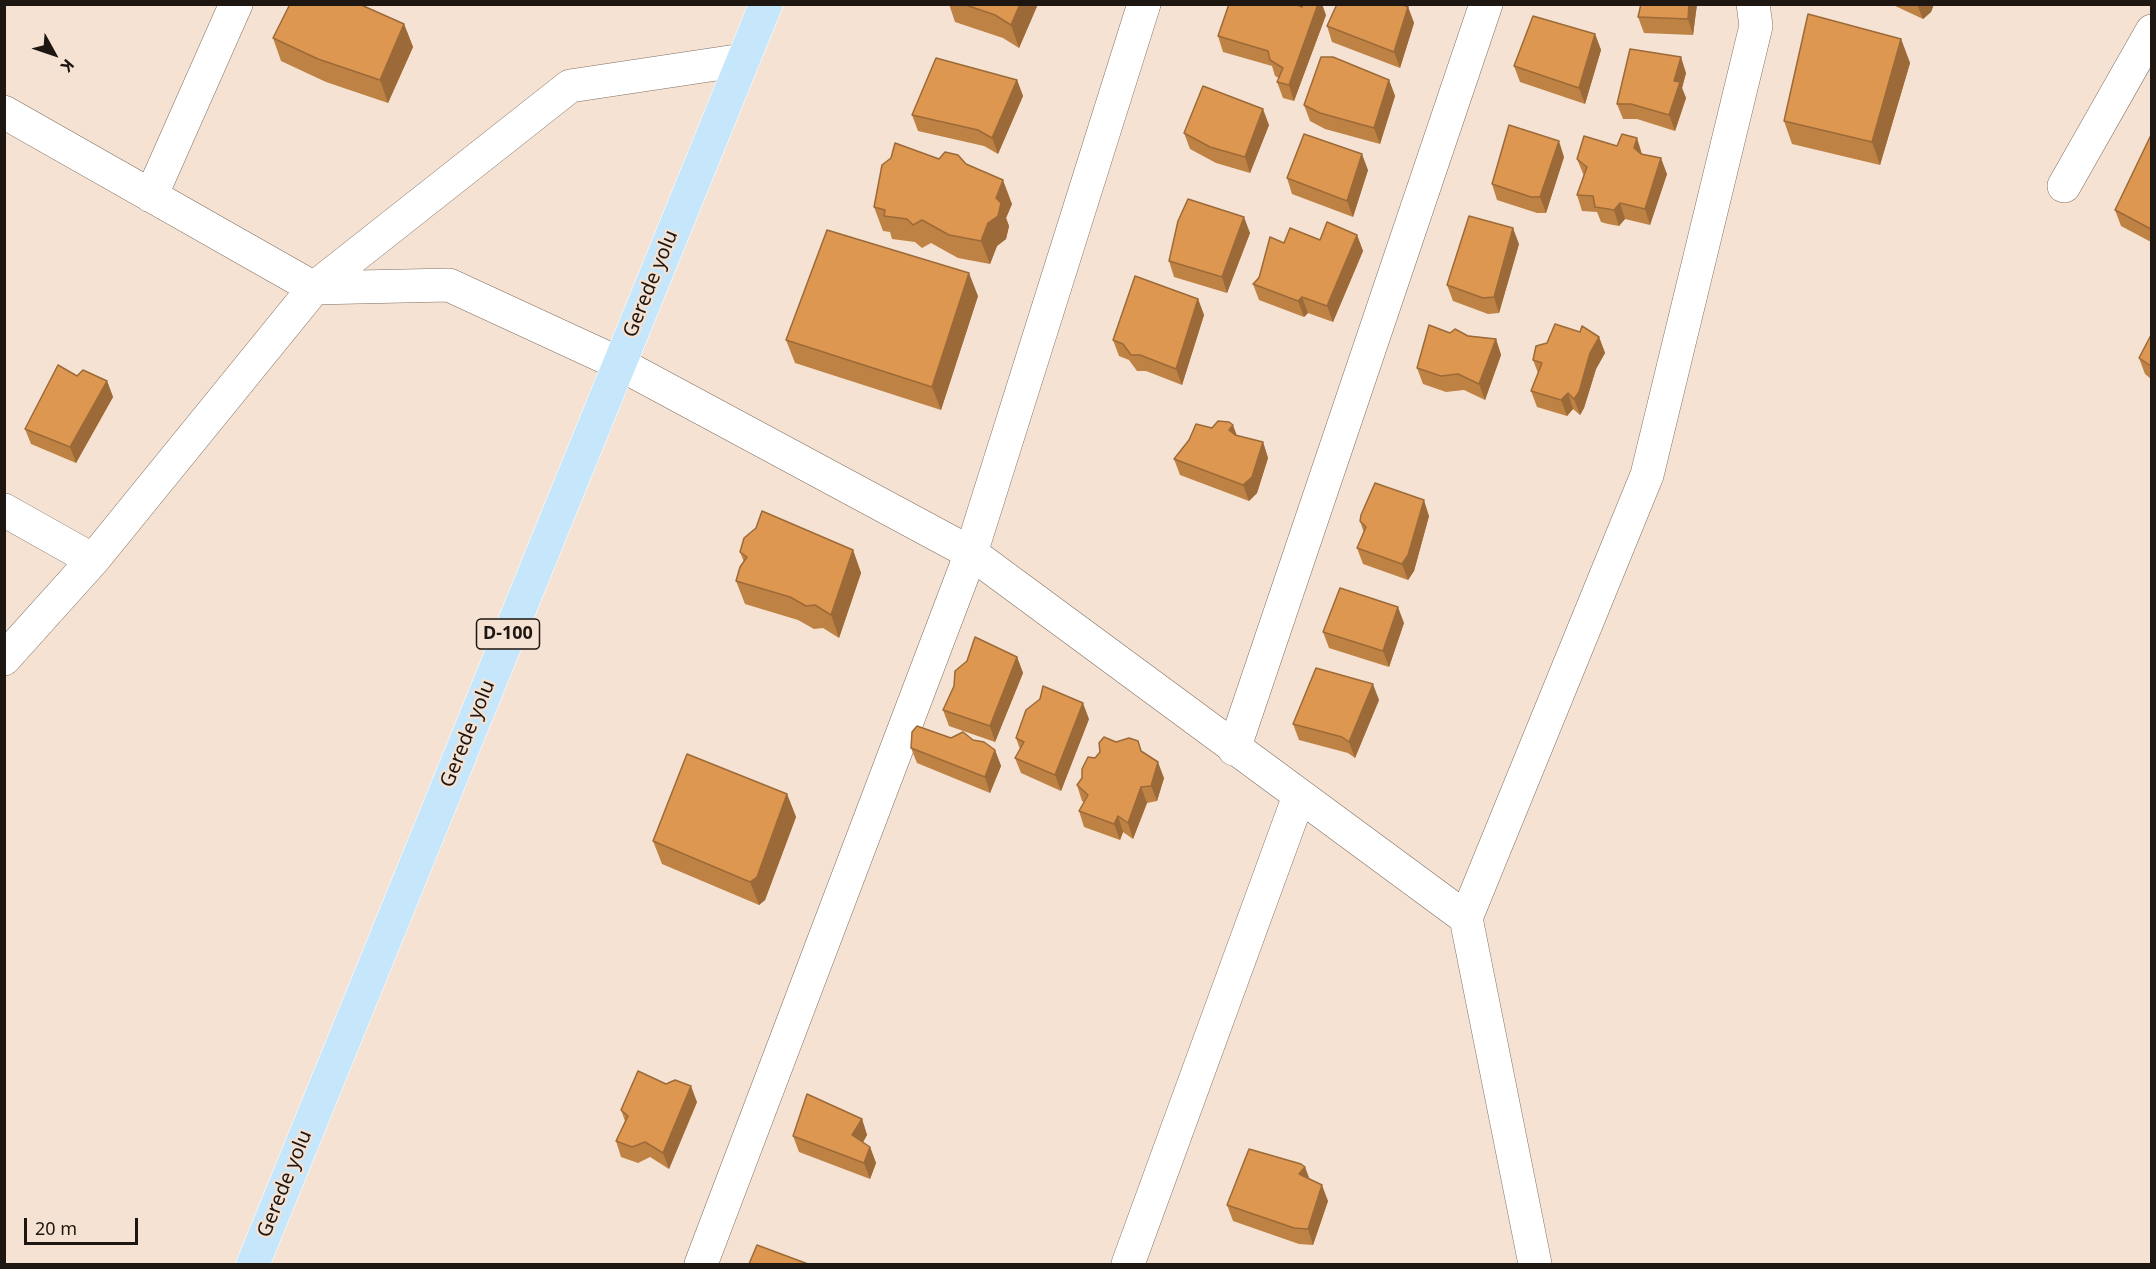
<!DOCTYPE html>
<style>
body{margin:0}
#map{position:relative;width:2156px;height:1269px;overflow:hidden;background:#f5e2d2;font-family:"Noto Sans",sans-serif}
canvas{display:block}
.frame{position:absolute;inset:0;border:6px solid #1d1611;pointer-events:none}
.north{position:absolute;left:24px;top:24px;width:60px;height:60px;-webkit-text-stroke:4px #f5e2d2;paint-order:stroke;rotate:130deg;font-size:16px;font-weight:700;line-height:24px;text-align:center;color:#1d1611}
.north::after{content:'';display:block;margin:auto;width:21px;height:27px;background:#1d1611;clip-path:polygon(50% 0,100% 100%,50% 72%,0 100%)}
.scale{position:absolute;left:24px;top:1218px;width:114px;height:27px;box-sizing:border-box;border:3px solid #1d1611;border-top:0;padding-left:8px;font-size:18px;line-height:21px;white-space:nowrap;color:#1d1611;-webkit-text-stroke:4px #f5e2d2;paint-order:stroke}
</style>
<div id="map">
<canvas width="2156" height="1269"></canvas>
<div class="frame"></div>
<div class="north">K</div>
<div class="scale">20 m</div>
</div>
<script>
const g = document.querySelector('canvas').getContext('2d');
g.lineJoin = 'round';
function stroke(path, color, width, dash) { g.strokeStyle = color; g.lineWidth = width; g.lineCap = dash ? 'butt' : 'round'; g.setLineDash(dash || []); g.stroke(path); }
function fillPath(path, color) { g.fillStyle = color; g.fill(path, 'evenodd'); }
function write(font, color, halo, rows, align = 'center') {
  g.font = font + ' "Noto Sans",sans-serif'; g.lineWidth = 4.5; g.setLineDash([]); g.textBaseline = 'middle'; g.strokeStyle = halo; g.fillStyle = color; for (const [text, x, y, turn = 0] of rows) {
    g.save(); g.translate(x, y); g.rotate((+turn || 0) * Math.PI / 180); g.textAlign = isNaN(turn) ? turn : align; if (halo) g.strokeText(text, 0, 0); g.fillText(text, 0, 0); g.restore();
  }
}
const minor = new Path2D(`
 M4 112 314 288 449 285 618 363 971 553 1466 918 1647 475 1756 26 1753 4
 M2064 186 2152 31
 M151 196 236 4
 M4 510 93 560
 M4 659 93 560 314 288 570 86 743 60
 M1234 749 1486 4
 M1466 918 1535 1264
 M701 1264 971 553 1144 4
 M1128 1264 1299 796`);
const major = new Path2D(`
 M253 1264 766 4`);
stroke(minor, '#7f6e60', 34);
stroke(major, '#fff', 34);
stroke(minor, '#fff', 33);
stroke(major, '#c6e6fb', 33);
fillPath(new Path2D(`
 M949 4H1038L1019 48 1003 38 955 22Z
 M1641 4H1697L1693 35 1644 33 1638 17Z
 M1891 4H1934L1931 12 1923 19Z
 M1408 7 1414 23 1400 68 1332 42 1327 26Z
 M1326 15 1294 101 1283 98 1277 82 1279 78 1275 76 1272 66 1223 52 1218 36Z
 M404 24 413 47 388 103 326 82 281 61 273 38Z
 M1595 34 1601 50 1585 104 1520 82 1514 66Z
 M1901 39 1910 63 1880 165 1792 144 1784 121Z
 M1686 73 1682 88 1686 98 1675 131 1637 119H1623L1617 104Z
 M1017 80 1023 96 998 154 984 146 918 131 912 115Z
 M1389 80 1395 96 1380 144 1325 129 1310 121 1304 105Z
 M1269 125 1250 173 1216 163 1190 149 1184 133Z
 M2151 135V242L2121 226 2115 210Z
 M1642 154 1667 174 1650 225 1625 219 1619 226 1608 224 1601 222 1597 212 1582 211 1577 195 1584 176 1577 159Z
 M1564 157 1546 213H1537L1497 200 1492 184Z
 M939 159 966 164 1012 204 1006 218 1009 226 1006 239 997 246 990 264 958 258 931 243 922 248 915 242 892 239 890 232 883 231 874 207Z
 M1368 170 1353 217 1292 194 1287 178Z
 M1250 233 1227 293 1174 277 1169 261Z
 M1357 235 1363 251 1333 322 1308 313 1304 317 1259 300 1253 284 1284 243 1320 240Z
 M1519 244 1499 313 1488 314 1453 301 1447 285Z
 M978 296 941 410 795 363 786 340Z
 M1198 299 1204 315 1182 385 1146 371H1137L1129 360 1119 356 1113 340Z
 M1580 332 1599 337 1605 353 1596 369 1584 408 1580 415 1573 409 1567 416 1537 407 1531 391 1538 373 1533 360Z
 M1450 333 1496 339 1501 355 1485 400 1464 390 1446 392 1423 384 1417 368Z
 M2151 335V379L2145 374 2139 358Z
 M77 376 107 381 113 397 76 463 31 444 25 429Z
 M1237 435 1263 442 1268 458 1257 493 1249 501 1180 475 1174 459Z
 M1429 516 1414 571 1408 580 1363 564 1357 548 1364 533 1360 521Z
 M853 550 861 573 839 638 823 628 814 629 798 620 745 604 736 581 744 562 740 552Z
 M1404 623 1389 667 1329 648 1323 632Z
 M1017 657 1023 673 995 742 949 726 943 710Z
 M1379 700 1355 758 1348 753 1299 740 1293 724Z
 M1089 719 1061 791 1021 773 1015 758 1020 749 1016 738Z
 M951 738 973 740 995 750 1001 766 990 793 917 763 911 748Z
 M1116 742 1142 752 1164 778 1157 801 1147 803 1133 839 1123 832 1120 840 1084 827 1079 811 1084 802 1082 801 1077 785Z
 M787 794 796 817 765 900 759 905 662 864 653 841Z
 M697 1102 669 1169 650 1157 638 1163 621 1157 616 1141 625 1121 621 1110Z
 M862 1119 867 1135 863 1142 870 1147 876 1163 870 1179 799 1152 793 1136Z
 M1305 1167 1309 1179 1328 1201 1313 1245 1299 1244 1233 1221 1227 1205Z`), '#bf8245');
fillPath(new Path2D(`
 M1020 4H1038L1019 48 1011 25Z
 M1318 4H1322L1326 15 1294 101 1289 85Z
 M1689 4H1697L1693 35 1688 19Z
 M1917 4H1934L1931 12 1923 19Z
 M1408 7 1414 23 1400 68 1394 52Z
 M404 24 413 47 388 103 380 80Z
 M1595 34 1601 50 1585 104 1579 88Z
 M1901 39 1910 63 1880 165 1872 142Z
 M1681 57 1686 73 1682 88 1686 98 1675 131 1669 115 1674 81Z
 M1017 80 1023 96 998 154 992 138Z
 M1389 80 1395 96 1380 144 1374 128Z
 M1263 109 1269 125 1250 173 1245 157Z
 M1637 138 1642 154 1639 163 1634 148Z
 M1559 141 1564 157 1546 213 1540 197Z
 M1362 154 1368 170 1353 217 1347 201Z
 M1661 158 1667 174 1650 225 1645 209Z
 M1003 180 1012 204 1006 218 1009 226 1006 239 997 246 990 264 981 241Z
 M1620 203 1625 219 1619 226 1614 210Z
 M1244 217 1250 233 1227 293 1222 277Z
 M1513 228 1519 244 1499 313 1494 297Z
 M1357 235 1363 251 1333 322 1327 306Z
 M969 273 978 296 941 410 932 387Z
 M1302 297 1308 313 1304 317 1298 301Z
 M1198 299 1204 315 1182 385 1176 369Z
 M1599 337 1605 353 1596 369 1584 408 1580 415 1574 399 1590 353Z
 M1496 339 1501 355 1485 400 1479 384Z
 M107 381 113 397 76 463 70 447Z
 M1568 393 1573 409 1567 416 1561 400Z
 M1233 425 1239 441 1229 430Z
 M1263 442 1268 458 1257 493 1249 501 1243 485Z
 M1424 500 1429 516 1414 571 1408 580 1402 564Z
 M853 550 861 573 839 638 831 615Z
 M1398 607 1404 623 1389 667 1383 651Z
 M1017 657 1023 673 995 742 990 726Z
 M1373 684 1379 700 1355 758 1349 742Z
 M1083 703 1089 719 1061 791 1055 775Z
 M995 750 1001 766 990 793 985 777Z
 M1158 762 1164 778 1157 801 1151 786Z
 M1141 787 1147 803 1133 839 1128 823Z
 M787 794 796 817 765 900 759 905 750 882Z
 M1118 816 1123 832 1120 840 1114 824Z
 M691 1086 697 1102 669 1169 663 1153Z
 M862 1119 867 1135 858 1151 852 1135Z
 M870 1147 876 1163 870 1179 864 1163Z
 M1305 1167 1311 1183 1299 1174Z
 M1322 1185 1328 1201 1313 1245 1308 1229Z`), '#9b6a38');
const building = new Path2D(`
 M290 4H359L404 24 380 80 318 59 273 38Z
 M963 4H1020L1011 25 995 15Z
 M1229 4H1295L1302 7 1303 4H1318L1289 85 1277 82 1283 68 1270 60 1268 51 1218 36Z
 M1337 4H1401L1408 7 1394 52 1327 26Z
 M1641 4H1689L1688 19 1638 17Z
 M1808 14 1901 39 1872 142 1784 121Z
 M1533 16 1595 34 1579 88 1514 66Z
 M1630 49 1681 57 1674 81 1680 82 1669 115 1631 104H1617Z
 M1321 57H1333L1389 80 1374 128 1320 113 1304 105Z
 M936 58 1017 80 992 138 978 130 912 115Z
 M1203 86 1263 109 1245 157 1210 147 1184 133Z
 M1509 125 1559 141 1540 197H1531L1492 184Z
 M1304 134 1362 154 1347 201 1287 178Z
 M1622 134 1637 138 1634 148 1641 154 1661 158 1645 209 1620 203 1614 210 1602 208 1595 207 1593 196 1577 195 1587 167 1577 159 1584 136 1617 146Z
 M2151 135V229L2115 210Z
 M895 143 939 159 945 152 958 155 966 164 1003 180 996 198 1001 203 998 216 988 223 981 241 949 235 922 220 913 225 907 219 884 216 885 210 874 207 882 165 891 158Z
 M1188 199 1244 217 1222 277 1169 261 1178 221Z
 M1469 216 1513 228 1494 297 1483 298 1447 285Z
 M1327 222 1357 235 1327 306 1302 297 1298 301 1253 284 1259 278 1270 237 1284 243 1290 228 1320 240Z
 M827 230 969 273 932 387 786 340Z
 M1135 276 1198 299 1176 369 1140 355H1131L1123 344 1113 340Z
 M1555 324 1580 332 1582 326 1599 337 1590 353 1579 392 1574 399 1568 393 1561 400 1531 391 1542 363 1533 360 1536 346 1547 343Z
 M1429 325 1450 333 1455 329 1468 336 1496 339 1479 384 1458 374 1441 376 1417 368Z
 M2151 335V366L2139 358Z
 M58 365 77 376 83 370 107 381 70 447 25 429Z
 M1218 421 1229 422 1233 425 1229 430 1235 435 1263 442 1252 477 1243 485 1174 459 1189 440 1196 424 1212 428Z
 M1375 483 1424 500 1408 555 1402 564 1357 548 1366 527 1360 521 1361 515Z
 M762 511 853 550 831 615 815 605 806 606 790 597 736 581 740 567 747 557 740 552 744 538 756 528Z
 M1340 588 1398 607 1383 651 1323 632Z
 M975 637 1017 657 990 726 943 710 954 686 955 671 967 661Z
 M1316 668 1373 684 1349 742 1342 737 1293 724Z
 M1043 686 1083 703 1055 775 1015 758 1024 742 1016 738 1026 710 1040 699Z
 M917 726 951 738 963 732 973 740 984 742 995 750 985 777 911 748 912 732Z
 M1104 737 1116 742 1129 738 1138 741 1141 751 1158 762 1151 786 1141 787 1128 823 1118 816 1114 824 1079 811 1088 795 1077 785 1082 778V769L1088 757 1095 758 1100 752 1099 743Z
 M687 754 787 794 757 877 750 882 653 841Z
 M638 1071 666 1084 675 1080 691 1086 663 1153 645 1142 632 1147 616 1141 628 1116 621 1110Z
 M807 1094 862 1119 852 1135 870 1147 864 1163 793 1136Z
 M1249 1149 1301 1164 1305 1167 1299 1174 1322 1185 1308 1229 1294 1228 1227 1205Z
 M757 1245 808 1264H749Z`);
fillPath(building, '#de9750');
stroke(building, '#9b6a38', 1.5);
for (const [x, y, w] of [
 [508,634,63]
]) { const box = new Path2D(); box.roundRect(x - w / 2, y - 15, w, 30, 4.5); g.fillStyle = '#f5e2d2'; g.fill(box); stroke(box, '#1d1611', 1.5); }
write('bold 18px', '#1d1611', null, [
 ["D-100",508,634]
]);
write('20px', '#1d1611', '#f5e2d2', [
 ["Gerede yolu",651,284,-68],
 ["Gerede yolu",468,734,-68],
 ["Gerede yolu",285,1184,-68]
]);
</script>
